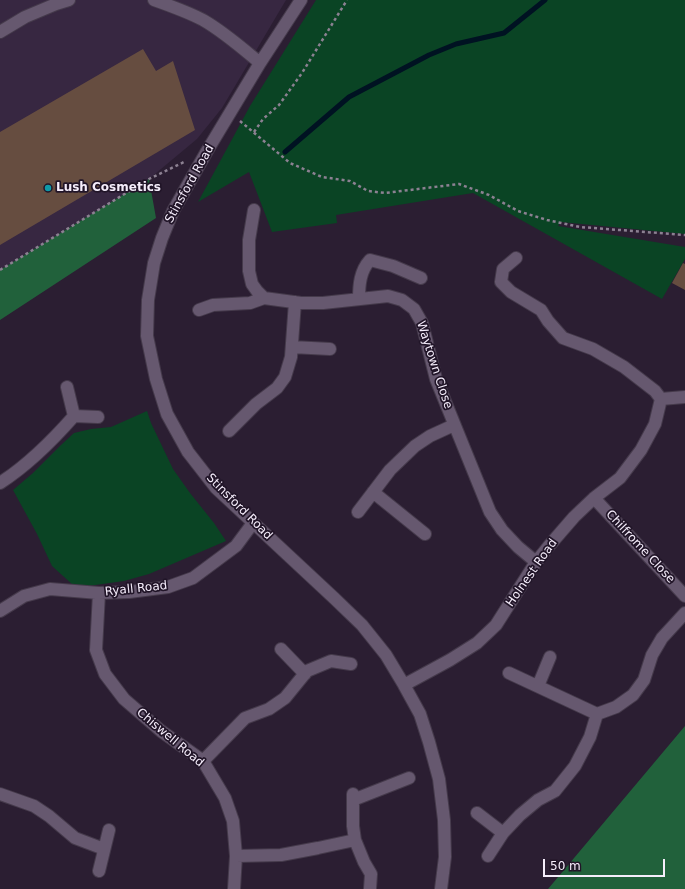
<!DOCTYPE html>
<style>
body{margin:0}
#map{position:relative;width:685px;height:889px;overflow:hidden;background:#2b1e32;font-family:"DejaVu Sans",sans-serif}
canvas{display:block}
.scale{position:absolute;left:543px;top:859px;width:122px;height:18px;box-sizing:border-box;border:2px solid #f5edfb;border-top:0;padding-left:5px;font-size:12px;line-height:14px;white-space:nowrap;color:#f5edfb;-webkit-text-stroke:3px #211528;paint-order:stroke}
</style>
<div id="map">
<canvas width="685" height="889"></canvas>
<div class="scale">50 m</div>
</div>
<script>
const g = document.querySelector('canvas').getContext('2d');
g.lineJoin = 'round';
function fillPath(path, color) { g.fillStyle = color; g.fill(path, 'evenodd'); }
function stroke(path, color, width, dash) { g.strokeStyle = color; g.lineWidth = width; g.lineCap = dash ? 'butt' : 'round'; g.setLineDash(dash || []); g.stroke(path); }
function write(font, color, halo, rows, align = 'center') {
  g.font = font + ' "DejaVu Sans",sans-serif'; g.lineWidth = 3.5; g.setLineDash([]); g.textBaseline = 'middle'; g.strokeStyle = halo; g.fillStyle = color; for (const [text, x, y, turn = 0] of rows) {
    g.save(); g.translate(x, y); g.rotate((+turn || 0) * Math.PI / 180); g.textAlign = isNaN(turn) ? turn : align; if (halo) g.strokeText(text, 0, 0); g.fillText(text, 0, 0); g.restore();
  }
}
fillPath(new Path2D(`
 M0 0H286L222 108 197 139 149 179 0 270Z`), '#372741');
fillPath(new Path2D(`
 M316 0H685V234L561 222 558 226 685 247V259L662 299 473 193 336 215 337 223 272 232 249 172 198 202 250 106Z
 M147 411 151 423 173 469 190 493 214 523 226 541 149 574 124 581 88 586 73 585 52 566 37 534 13 490 33 473 61 445 74 433 91 429 111 427Z`), '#0a4424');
fillPath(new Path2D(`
 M149 179 156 218 0 320V270Z
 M685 726V889H548Z`), '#21613b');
stroke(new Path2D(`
 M285 152 349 97 429 55 456 44 504 33 545 0`), '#001222', 5);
fillPath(new Path2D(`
 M143 49 156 71 173 61 195 130 0 245V132Z
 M683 263 685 264V290L672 283Z`), '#664d40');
const minor = new Path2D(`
 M154 0C171 6 188 12 203 20 224 32 242 48 260 63
 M301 0 260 63 207 151 173 211 162 238 154 263 148 300 147 336 156 379 167 414 188 452 216 488 334 598 362 625 386 655 404 685 420 714 429 742 439 779 444 820 445 857 441 889
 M0 32 25 17 56 4 69 0
 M254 210 249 240V271L252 284 257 291 264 298
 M359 299C359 285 360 271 370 260L393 266 421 278
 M199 310 213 305 250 303 264 298 301 303H323L388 296 402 300 414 309 422 323 436 379 490 512 502 530 518 547 536 562
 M292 347 330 349
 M661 399 685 397
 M74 416 98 417
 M229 431 256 404 277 388 285 377 291 357 295 302
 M0 483C28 465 52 441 74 416L67 387
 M373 492 425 534
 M594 498 685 596
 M358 512 390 470 415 446 430 436 454 425
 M99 593 96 650 105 674 124 699 161 731 203 761 225 798 233 821 236 856 234 889
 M0 611 24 596 50 589 99 593 129 592 168 587 193 578 236 546 253 523
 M281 649 305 674
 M509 673 597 714
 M404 685 450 660 477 643 496 625 536 562 548 547 574 517 594 498 620 478 641 450 655 424 661 399 655 391 624 367 593 349 563 338 548 321 541 310 511 292 501 282 503 269 516 258
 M538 686 550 657
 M203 761 245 718 269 709 285 698 307 671 331 661 351 664
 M0 794 34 806 49 816 75 838 104 849
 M353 794V826L355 840 364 862 371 874 370 889
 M353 800 409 778
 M477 813 503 833
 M236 856 281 855 318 848 355 840
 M488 856 503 833 520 815 538 800 555 791 575 766 590 737 597 714 616 707 633 695 644 680 652 655 662 638 685 613
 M99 871 109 830`);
stroke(minor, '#453a4b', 14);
stroke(new Path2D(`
 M240 121 290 163 322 177 350 181 368 191 385 193 459 184 489 195 518 211 547 220 580 227 685 235
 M254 132 263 119 279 105 302 73 347 0
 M0 270 149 179 184 162`), '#8c8192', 2.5, [3, 3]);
stroke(minor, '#66586f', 12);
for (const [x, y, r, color] of [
 [48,188,4,"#0f9aa8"]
]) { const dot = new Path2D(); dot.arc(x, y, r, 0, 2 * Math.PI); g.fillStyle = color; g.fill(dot); stroke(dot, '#211528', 1.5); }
write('12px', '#f5edfb', '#211528', [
 ["Stinsford Road",190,184,-61],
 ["Waytown Close",434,365,72],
 ["Stinsford Road",239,507,45],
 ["Chilfrome Close",640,547,47],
 ["Holnest Road",532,573,-55],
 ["Ryall Road",136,589,-6],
 ["Chiswell Road",170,738,40]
]);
write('bold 12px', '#f5edfb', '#211528', [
 ["Lush Cosmetics",56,188]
], 'left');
</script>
